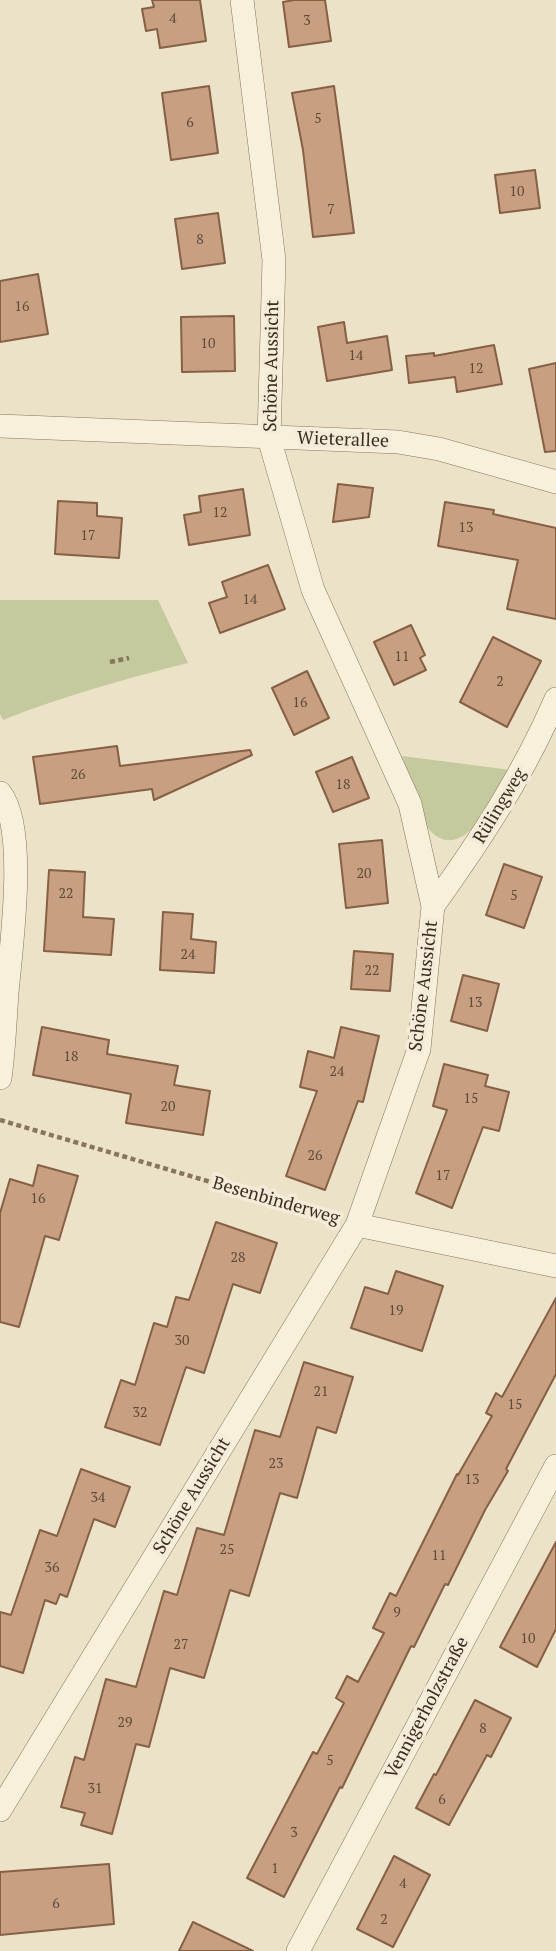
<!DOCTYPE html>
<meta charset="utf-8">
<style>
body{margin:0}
canvas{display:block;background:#ece2c8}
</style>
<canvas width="556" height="1951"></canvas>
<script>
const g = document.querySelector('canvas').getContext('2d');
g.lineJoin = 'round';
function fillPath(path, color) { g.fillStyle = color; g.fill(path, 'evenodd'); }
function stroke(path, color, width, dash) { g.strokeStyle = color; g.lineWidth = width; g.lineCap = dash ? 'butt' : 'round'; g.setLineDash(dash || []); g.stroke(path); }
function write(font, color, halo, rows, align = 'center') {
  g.font = font + ' "PT Serif",serif'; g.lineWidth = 7; g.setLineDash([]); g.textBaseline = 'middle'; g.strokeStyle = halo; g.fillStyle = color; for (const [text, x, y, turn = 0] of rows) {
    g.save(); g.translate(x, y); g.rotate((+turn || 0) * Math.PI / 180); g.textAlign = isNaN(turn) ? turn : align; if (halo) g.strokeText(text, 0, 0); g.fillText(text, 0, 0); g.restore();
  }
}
fillPath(new Path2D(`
 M0 600H158L188 663C125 679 63 696 3 720L0 714Z
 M402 756 511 770C496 794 462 871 427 827Z`), '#c4ca9d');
const building = new Path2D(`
 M152 0H200L206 41 160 48 157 29 146 31 142 9 154 7Z
 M294 0H325L331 41 289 47 283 2Z
 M209 86 218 153 171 160 162 93Z
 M334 86 354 233 313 237 303 150 292 93Z
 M535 170 540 208 500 213 495 175Z
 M218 213 225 263 182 269 175 219Z
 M38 274 48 334 0 342V281Z
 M234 316 235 371 182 372 181 317Z
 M344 322 347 343 387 336 392 370 327 381 318 327Z
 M494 345 502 384 457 392 455 377 409 383 406 356 434 353V356Z
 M556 363V451L545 452 529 369Z
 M338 484 373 488 369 517 333 522Z
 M243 489 250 535 189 545 184 515 201 512 199 496Z
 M58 501 97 503V516L122 518 119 558 55 554Z
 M445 502 494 510 493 514 556 528V619L507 609 518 560 438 546Z
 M268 565 285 609 220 633 209 603 227 597 222 582Z
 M411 625 425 655 420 658 426 670 394 685 374 642Z
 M493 637 541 661 507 727 460 702Z
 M307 671 329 718 294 735 272 688Z
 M117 746 120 766 250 750 252 755 154 800 152 789 40 804 33 757Z
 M352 757 369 798 333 812 316 772Z
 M382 840 388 903 346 908 339 844Z
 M504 864 542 877 524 928 486 915Z
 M49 870 85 872 83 917 114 919 111 955 44 951Z
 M163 912 193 914 191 939 216 942 214 973 160 970Z
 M354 951 393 954 390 991 351 989Z
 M463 975 499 984 487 1031 451 1021Z
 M42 1027 109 1040 107 1054 178 1066 174 1085 210 1091 203 1135 126 1123 131 1094 33 1075Z
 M341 1027 379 1036 363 1102 358 1101 325 1190 286 1176 317 1091 300 1087 308 1051 334 1058Z
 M444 1064 488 1075 485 1086 509 1092 499 1131 483 1127 452 1208 416 1193 447 1110 433 1106Z
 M38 1165 78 1176 59 1240 45 1236 19 1327 0 1322V1213L10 1179 33 1186Z
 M216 1222 277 1243 260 1293 233 1284 204 1373 186 1367 160 1445 105 1427 121 1380 135 1385 154 1323 167 1327 176 1297 189 1300Z
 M396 1271 443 1286 422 1351 351 1328 365 1287 388 1294Z
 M556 1298V1374L506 1469 508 1471 485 1510 448 1585 445 1584 414 1647 411 1646 342 1788 340 1787 284 1897 247 1878 313 1752 317 1754 344 1703 336 1698 347 1676 358 1682 384 1633 373 1628 390 1593 396 1596 457 1474 458 1475 492 1416 486 1413 496 1393 502 1397Z
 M304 1362 353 1377 336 1433 317 1427 297 1498 280 1493 249 1596 230 1590 204 1678 170 1668 149 1747 136 1744 112 1834 81 1825 85 1813 61 1807 75 1757 84 1760 106 1679 136 1687 164 1591 177 1595 197 1528 224 1535 255 1430 280 1437Z
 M81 1469 130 1487 115 1527 94 1519 67 1597 60 1594 56 1604 45 1600 23 1673 0 1666V1612L11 1615 40 1530 57 1536Z
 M556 1542V1629L537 1667 500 1647Z
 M475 1700 511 1718 491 1757 487 1755 449 1825 416 1808 434 1774 436 1775Z
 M394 1856 430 1875 393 1947 357 1929Z
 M109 1864 114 1924 0 1935V1872Z
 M193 1922 253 1951H179Z`);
fillPath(building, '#c8a081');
stroke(building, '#866045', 2);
const street = new Path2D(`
 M0 426 398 442 439 449 556 482
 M0 793C28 828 11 947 7 993 5 1021 4 1050 0 1078
 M433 906C481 839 523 775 556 699
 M357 1225 556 1266
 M0 1810 357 1225 419 1049 433 906 410 804 313 590 269 438 274 260 242 0
 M298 1951 556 1466`);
stroke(street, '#88755e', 24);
stroke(new Path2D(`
 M110 662 129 658
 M0 1120 333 1218`), '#88755e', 4.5, [5, 3.5]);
stroke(street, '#f7f0db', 23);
write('14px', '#5d4a39', null, [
 ["4",173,19],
 ["3",307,21],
 ["5",318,119],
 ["6",190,123],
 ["10",517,192],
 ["7",331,210],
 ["8",200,240],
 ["16",22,307],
 ["10",208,344],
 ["14",356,356],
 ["12",476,369],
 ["12",220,513],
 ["13",466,528],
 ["17",88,536],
 ["14",250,600],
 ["11",402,657],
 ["2",500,682],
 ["16",300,703],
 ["26",78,775],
 ["18",343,785],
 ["20",364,874],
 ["22",66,894],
 ["5",514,896],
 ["24",188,955],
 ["22",372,971],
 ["13",475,1003],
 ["18",71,1057],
 ["24",337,1072],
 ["15",471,1099],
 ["20",168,1107],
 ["26",315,1156],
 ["17",443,1176],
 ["16",38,1199],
 ["28",238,1258],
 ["19",396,1311],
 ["30",182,1341],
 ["21",321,1392],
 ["15",515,1405],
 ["32",140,1413],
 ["23",276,1464],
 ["13",472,1480],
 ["34",98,1498],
 ["25",227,1550],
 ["11",439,1556],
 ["36",52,1568],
 ["9",397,1613],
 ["10",528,1639],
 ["27",181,1645],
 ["29",125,1723],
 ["8",483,1729],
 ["5",330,1761],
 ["31",95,1789],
 ["6",442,1800],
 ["3",294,1833],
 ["1",275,1869],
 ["4",403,1884],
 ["6",56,1904],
 ["2",384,1920]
]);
write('18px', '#392d21', '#f4ecd8', [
 ["Schöne Aussicht",272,366,-89],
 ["Wieterallee",343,440,2],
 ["Rülingweg",500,806,-59],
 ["Schöne Aussicht",424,986,-83],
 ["Besenbinderweg",276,1201,16],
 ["Schöne Aussicht",192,1496,-59],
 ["Vennigerholzstraße",427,1708,-62]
]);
</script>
